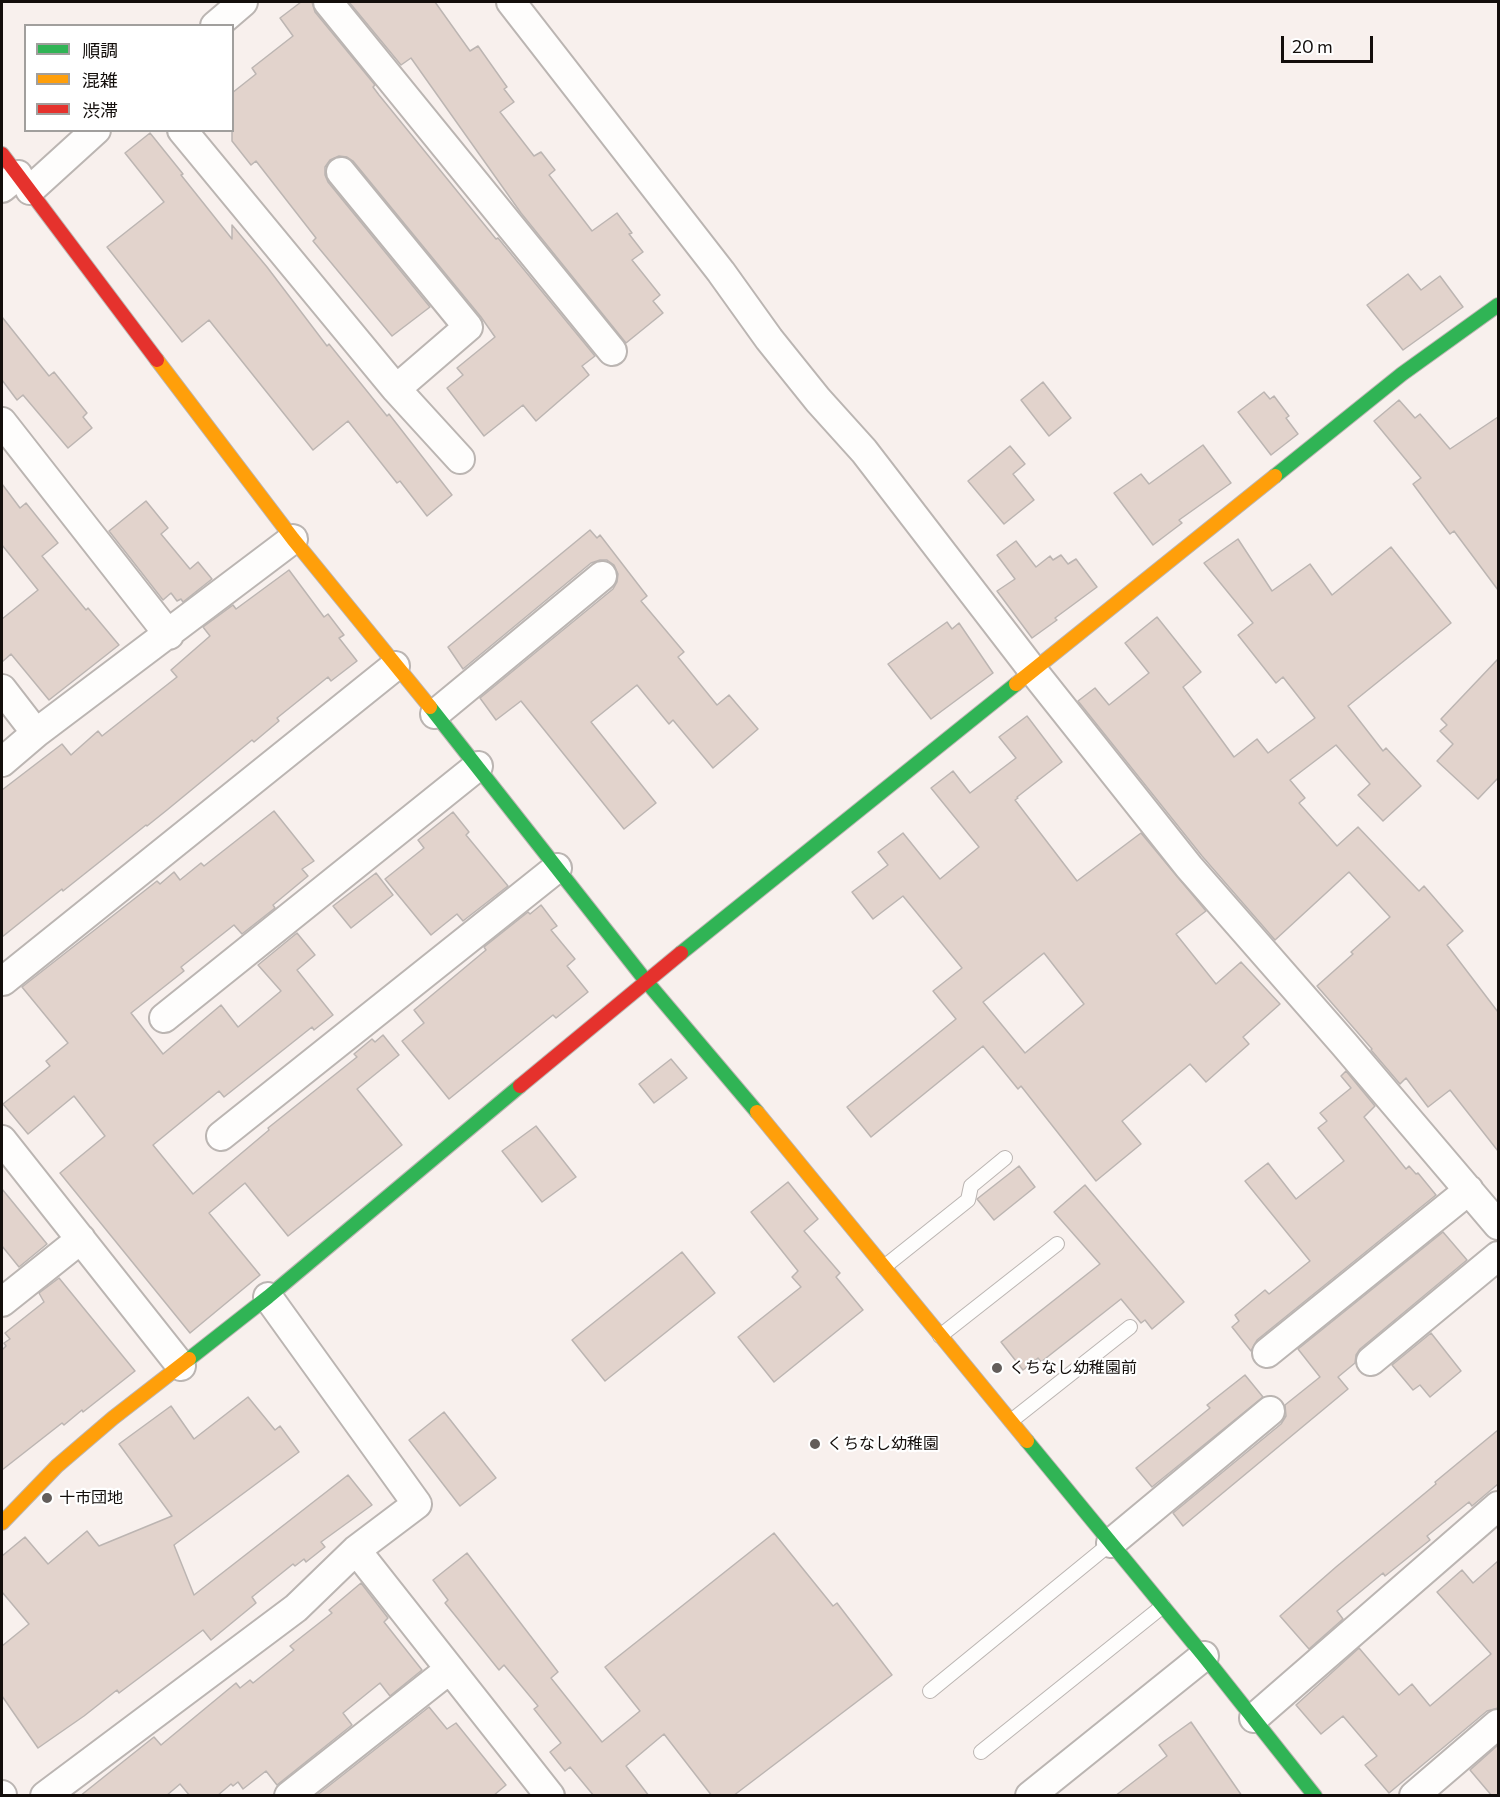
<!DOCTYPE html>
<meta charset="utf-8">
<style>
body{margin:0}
#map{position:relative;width:1500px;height:1797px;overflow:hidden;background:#f8f0ed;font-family:Commissioner,"Noto Sans JP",sans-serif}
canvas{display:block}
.frame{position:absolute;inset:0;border:3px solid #130e0b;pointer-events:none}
.legend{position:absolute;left:24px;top:24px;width:210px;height:108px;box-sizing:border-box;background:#fff;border:2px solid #a19f9d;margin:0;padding:8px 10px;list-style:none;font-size:18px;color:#130e0b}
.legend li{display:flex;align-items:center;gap:12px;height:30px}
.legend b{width:30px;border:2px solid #a19f9d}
.scale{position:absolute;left:1281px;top:36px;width:92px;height:27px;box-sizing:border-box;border:3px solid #130e0b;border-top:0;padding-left:8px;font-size:18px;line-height:21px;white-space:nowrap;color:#130e0b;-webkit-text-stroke:4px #fff;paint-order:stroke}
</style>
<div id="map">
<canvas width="1500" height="1797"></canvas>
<div class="frame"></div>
<ul class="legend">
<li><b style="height:8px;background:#30b455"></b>順調</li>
<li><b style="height:8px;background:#ff9f0a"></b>混雑</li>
<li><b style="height:8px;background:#e5322d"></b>渋滞</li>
</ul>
<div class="scale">20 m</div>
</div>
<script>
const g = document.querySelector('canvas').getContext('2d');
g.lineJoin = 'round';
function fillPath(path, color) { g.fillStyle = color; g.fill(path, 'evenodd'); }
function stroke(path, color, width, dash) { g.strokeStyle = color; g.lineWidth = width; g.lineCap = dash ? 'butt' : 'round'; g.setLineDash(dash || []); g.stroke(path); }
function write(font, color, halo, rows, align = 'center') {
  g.font = font + ' Commissioner,"Noto Sans JP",sans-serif'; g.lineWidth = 4.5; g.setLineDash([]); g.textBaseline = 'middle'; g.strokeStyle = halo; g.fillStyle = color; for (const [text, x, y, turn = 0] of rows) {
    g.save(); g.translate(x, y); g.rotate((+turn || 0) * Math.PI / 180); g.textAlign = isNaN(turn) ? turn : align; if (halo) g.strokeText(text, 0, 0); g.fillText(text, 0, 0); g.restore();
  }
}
const building = new Path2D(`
 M301 2H312L315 12 375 85 373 87 379 95 496 239 498 238 595 356 582 366 589 375 536 421 523 405 484 436 447 388 463 375 457 368 495 337 481 317 353 161 347 157 339 156 330 160 325 167V175L328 182 430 307 392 336 313 241 316 238 256 161 251 165 232 141V93L256 74 252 68 293 36 280 18Z
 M349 2H435L470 51 478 46 507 87 504 89 514 102 500 112 534 156 541 152 555 170 549 175 592 231 617 213 632 233 629 234 643 252 632 260 660 295 653 301 663 313 626 343 521 213 411 58 401 65Z
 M150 133 183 174 181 175 232 239V225L267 267 327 346 329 344 387 416 389 414 452 495 427 516 400 481 397 483 348 421 313 450 209 320 182 342 107 247 164 202 125 153Z
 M1408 274 1421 290 1440 276 1463 307 1403 350 1367 305Z
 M2 317 49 376 54 372 87 413 83 417 92 428 68 448 23 395 17 400 2 380Z
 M1043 382 1071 418 1049 436 1021 400Z
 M1264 392 1270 399 1274 396 1289 416 1286 418 1298 434 1271 455 1238 412Z
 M1399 400 1415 418 1420 414 1450 449 1498 417V590L1454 531 1450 534 1413 484 1421 478 1374 421Z
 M1203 445 1231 483 1179 520 1182 523 1153 545 1114 493 1141 474 1149 484Z
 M1010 446 1025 464 1013 474 1034 500 1004 524 968 481Z
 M2 484 20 508 26 503 58 543 42 556 86 610 88 608 119 645 49 700 11 654 2 662V619L38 590 2 545Z
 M146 501 168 528 161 534 190 569 198 562 212 579 183 602 181 599 177 601 171 593 163 600 109 531Z
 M590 530 597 538 600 535 647 596 641 601 684 652 678 657 717 705 729 695 758 729 713 768 673 720 669 724 637 685 591 722 656 803 624 829 521 701 496 720 480 698 613 589 617 582 618 574 614 565 607 560H600L591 563 463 669 448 647Z
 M1238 539 1272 591 1310 564 1332 595 1391 547 1451 623 1348 706 1383 751 1386 748 1421 786 1383 821 1358 795 1370 784 1336 745 1290 780 1305 798 1299 803 1337 846 1358 827 1419 891 1424 886 1463 931 1447 945 1498 1012V1151L1450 1090 1428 1107 1406 1078 1400 1084 1371 1050 1372 1049 1317 986 1353 954 1351 952 1390 917 1349 872 1275 940 1202 856 1078 701 1095 688 1109 705 1149 673 1125 643 1157 617 1201 672 1183 687 1234 757 1257 739 1268 753 1315 718 1283 677 1276 683 1238 635 1253 623 1204 563Z
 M1016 541 1036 567 1050 556 1053 560 1061 555 1068 564 1076 559 1097 587 1055 618 1057 620 1032 638 997 591 1015 579 997 555Z
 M289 570 324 617 328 614 344 635 339 638 357 661 331 681 328 677 277 718 279 721 254 742 252 740 167 810 147 826 146 825 63 891 62 889 2 937V790L62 744 71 755 98 731 102 736 177 677 171 670 210 636 203 627 233 605 236 609Z
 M947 622 952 629 959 623 993 673 931 719 888 664Z
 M1498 659V778L1478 799 1437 761 1453 744 1440 731 1447 725 1441 719Z
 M1027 716 1062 762 1017 797 1018 798 1015 800 1077 881 1141 833 1206 911 1176 934 1216 984 1241 962 1280 1004 1243 1037 1249 1044 1206 1082 1190 1064 1122 1121 1141 1144 1096 1181 1021 1086 1018 1089 983 1046 871 1137 847 1107 956 1019 933 991 962 968 903 896 873 919 852 892 888 865 878 852 903 833 940 879 979 847 931 788 953 771 970 793 1016 758 999 737ZM1044 953 1084 1004 1025 1053 983 1002Z
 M274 811 314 861 302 869 308 876 273 905 275 908 242 934 234 925 181 967 184 971 131 1013 163 1054 221 1005 238 1027 281 991 258 965 297 933 315 955 297 970 333 1015 314 1030 312 1027 224 1097 219 1091 153 1145 193 1194 269 1130 268 1128 357 1057 354 1054 372 1039 375 1042 383 1035 399 1055 357 1089 402 1145 288 1236 245 1183 209 1213 260 1275 190 1333 60 1173 105 1136 74 1096 28 1134 3 1104 50 1066 46 1061 68 1043 22 987 157 881 160 884 174 872 180 880 201 863 204 866Z
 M453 812 469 832 466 835 508 886 463 921 457 914 431 935 385 879 424 848 418 840Z
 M376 873 393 895 351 928 333 906Z
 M541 905 557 926 551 930 575 959 567 966 588 992 556 1018 553 1015 449 1099 402 1041 424 1023 414 1010 486 950 484 947 528 912 530 914Z
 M671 1059 687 1078 654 1103 639 1084Z
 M1346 1071 1375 1106 1364 1117 1406 1169 1409 1166 1416 1174 1418 1173 1436 1195 1257 1340 1251 1351 1232 1327 1239 1321 1235 1315 1265 1290 1269 1294 1310 1261 1245 1181 1268 1163 1296 1199 1344 1161 1318 1128 1327 1121 1320 1113 1351 1088 1341 1076Z
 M536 1126 576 1177 542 1202 502 1151Z
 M1019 1166 1035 1187 994 1220 977 1199Z
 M788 1182 818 1219 804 1231 840 1273 836 1277 863 1310 774 1382 738 1337 801 1287 792 1277 798 1271 751 1212Z
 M1085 1185 1184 1302 1152 1329 1145 1320 1141 1323 1121 1299 1041 1362 1038 1358 1023 1370 1001 1342 1100 1264 1054 1212Z
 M2 1189 47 1244 19 1267 2 1246Z
 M1443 1232 1467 1260 1360 1349 1356 1355 1355 1363 1338 1377 1348 1389 1183 1526 1173 1513 1281 1424 1286 1416 1285 1405 1320 1377 1298 1349Z
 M682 1252 715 1293 605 1381 572 1340Z
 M59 1278 135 1371 83 1412 82 1410 64 1425 62 1423 2 1470V1350L6 1346 4 1343 10 1339 5 1333 44 1302 39 1293Z
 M1431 1333 1461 1371 1430 1397 1420 1385 1413 1390 1392 1365Z
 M1245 1375 1263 1397 1152 1487 1136 1468 1210 1408 1207 1405Z
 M248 1397 275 1430 280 1426 299 1452 174 1545 194 1595 348 1475 372 1505 321 1542 325 1547 306 1562 304 1559 295 1566 293 1564 252 1597 256 1603 211 1640 203 1630 119 1693 117 1690 84 1716 38 1748 2 1696V1646L29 1624 2 1592V1556L25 1537 48 1564 87 1531 99 1546 172 1516 119 1444 171 1406 194 1439Z
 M444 1412 496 1478 460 1506 409 1440Z
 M1498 1430V1484L1472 1506 1469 1502 1427 1536 1430 1540 1385 1576 1383 1573 1337 1611 1343 1619 1309 1649 1280 1616 1336 1567 1436 1484 1435 1482Z
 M774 1533 833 1606 837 1603 892 1675 733 1796H712L664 1734 626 1766 649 1796H594L570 1767 565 1771 550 1752 561 1743 534 1709 538 1706 504 1665 499 1670 458 1619 445 1603 448 1600 433 1580 467 1553 558 1672 551 1678 602 1742 640 1711 605 1667Z
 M1498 1561V1708L1487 1711 1389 1793 1365 1765 1377 1756 1343 1716 1321 1734 1296 1705 1359 1648 1399 1695 1412 1684 1430 1706 1491 1654 1437 1592 1462 1570 1473 1583Z
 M361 1583 388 1618 384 1622 422 1670 390 1696 380 1683 343 1713 352 1725 277 1785 266 1771 243 1789 238 1782 233 1786 231 1784 217 1796H190L180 1784 166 1796H80L154 1737 161 1745 236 1683 240 1688 250 1680 253 1683 294 1650 290 1646 332 1613 329 1610Z
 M429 1707 447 1729 456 1723 506 1785 493 1796H316Z
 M1191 1722 1242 1796H1115L1167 1756 1159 1745Z
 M1498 1745V1796H1492L1470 1770Z`);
fillPath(building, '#e2d3cc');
stroke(building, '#bcb5b2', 1.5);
const lane = new Path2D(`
 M884 1267 968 1200 971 1186 1005 1158
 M940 1336 1057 1244
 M1011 1421 1130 1327
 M930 1691 1111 1543
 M981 1752 1163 1606`);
const street = new Path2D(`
 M328 2 612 351
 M511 2 721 272 769 339 818 400 864 451 1034 672 1189 867 1344 1044 1498 1225
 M215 26 243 2
 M182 130 396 389 460 459
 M341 172 468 327 396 389
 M2 188 18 175
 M30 190 96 130
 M2 422 169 635
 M2 689 36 733
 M435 714 602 576
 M2 762 36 733 293 539
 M3 981 395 666
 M164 1018 478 766
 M221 1136 557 868
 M2 1140 181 1366
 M2 1302 81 1239
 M1267 1353 1469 1190
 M1371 1361 1498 1256
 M1111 1543 1270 1411
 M356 1550 550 1796
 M1254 1718 1498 1506
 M2 1795V1796
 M45 1796 296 1608 356 1550 417 1504 268 1297
 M289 1796 450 1669
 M1030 1796 1204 1656
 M1414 1796 1498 1724`);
const fast = new Path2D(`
 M1275 476 1402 374 1498 305
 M430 707 646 981 757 1112
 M681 953 1016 684
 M189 1359 268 1297 520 1086
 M1027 1441 1204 1656 1315 1796`);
const slow = new Path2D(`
 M157 360 293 539 430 707
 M1016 684 1275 476
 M757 1112 1027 1441
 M2 1523 57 1466 113 1418 189 1359`);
const jam = new Path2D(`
 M2 154 157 360
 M520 1086 681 953`);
stroke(lane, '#bbb5b2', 16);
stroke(street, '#bbb5b2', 32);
stroke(fast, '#bbb5b2', 16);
stroke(slow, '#bbb5b2', 16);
stroke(jam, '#bbb5b2', 16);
stroke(lane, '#fefdfc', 14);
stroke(street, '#fefdfc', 28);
stroke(fast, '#30b455', 14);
stroke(slow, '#ff9f0a', 14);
stroke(jam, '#e5322d', 14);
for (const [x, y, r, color] of [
 [997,1368,6,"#635d5a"],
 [815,1444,6,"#635d5a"],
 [47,1498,6,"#635d5a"]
]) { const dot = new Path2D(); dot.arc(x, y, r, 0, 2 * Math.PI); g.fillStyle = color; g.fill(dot); stroke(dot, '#fff', 2); }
write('16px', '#130e0b', '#fff', [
 ["くちなし幼稚園前",1009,1368],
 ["くちなし幼稚園",827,1444],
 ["十市団地",59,1498]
], 'left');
</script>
